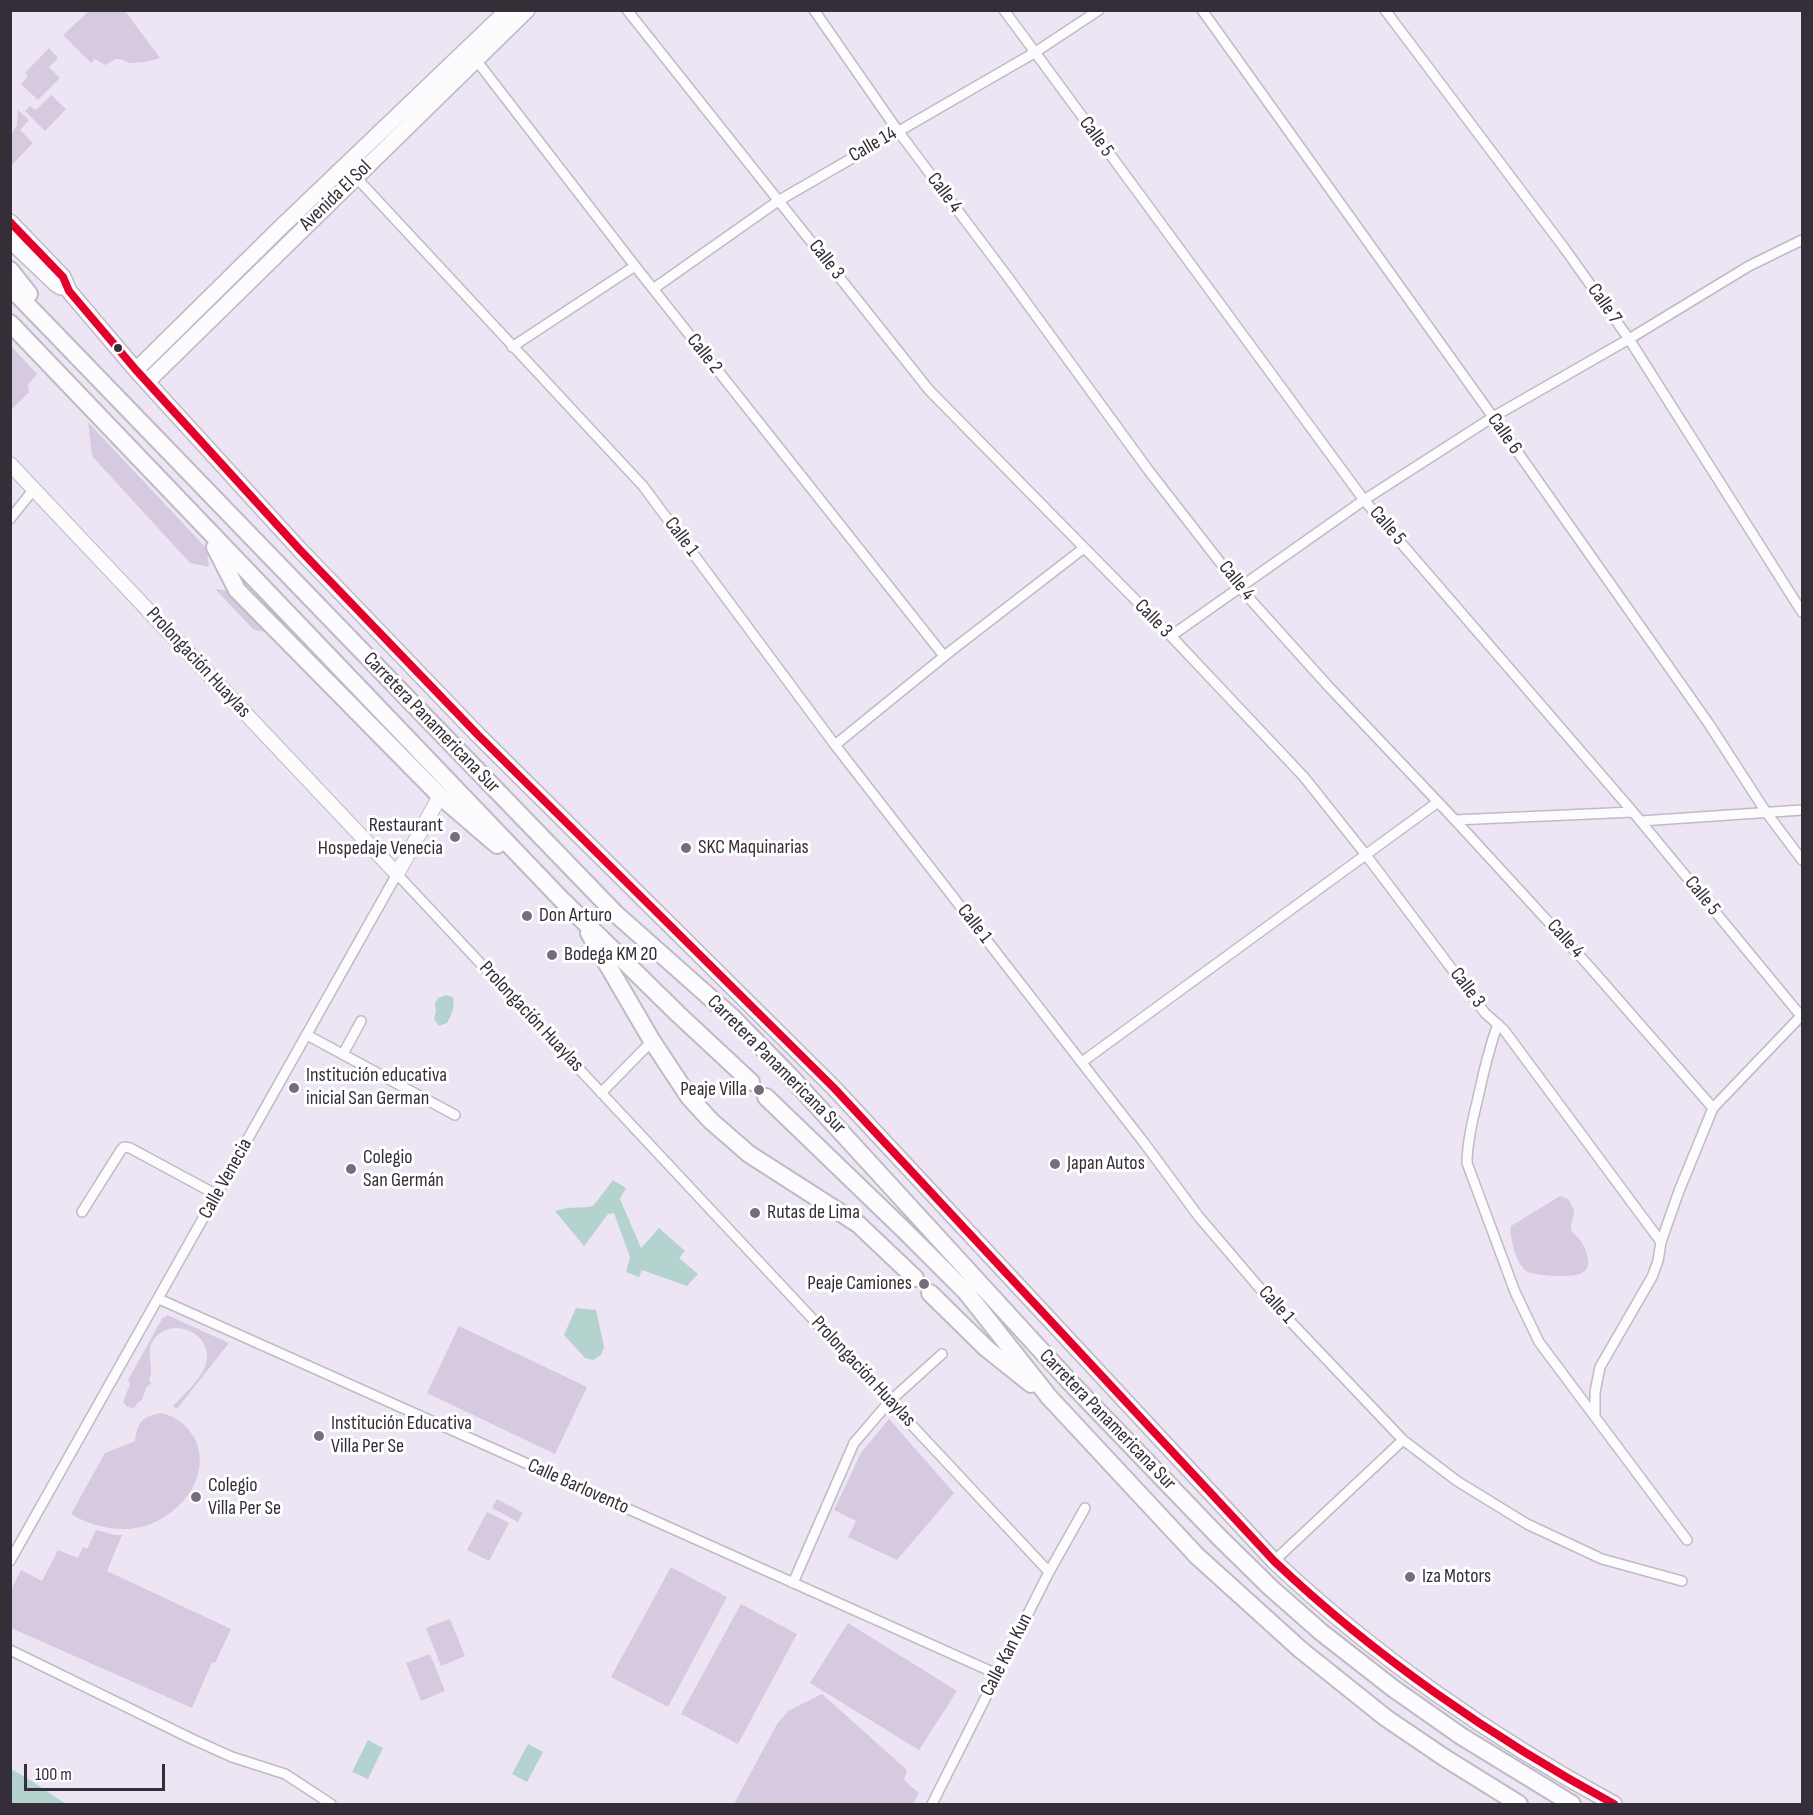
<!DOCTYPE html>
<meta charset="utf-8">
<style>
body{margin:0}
#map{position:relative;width:1813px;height:1815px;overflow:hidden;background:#ede5f4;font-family:"Sofia Sans Condensed",sans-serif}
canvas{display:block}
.frame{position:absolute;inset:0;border:12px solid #332e38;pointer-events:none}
.scale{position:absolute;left:24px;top:1764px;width:141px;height:27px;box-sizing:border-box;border:3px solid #332e38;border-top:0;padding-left:8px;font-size:18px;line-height:21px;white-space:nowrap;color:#332e38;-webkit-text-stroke:4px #fff;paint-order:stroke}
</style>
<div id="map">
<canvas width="1813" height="1815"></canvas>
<div class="frame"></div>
<div class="scale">100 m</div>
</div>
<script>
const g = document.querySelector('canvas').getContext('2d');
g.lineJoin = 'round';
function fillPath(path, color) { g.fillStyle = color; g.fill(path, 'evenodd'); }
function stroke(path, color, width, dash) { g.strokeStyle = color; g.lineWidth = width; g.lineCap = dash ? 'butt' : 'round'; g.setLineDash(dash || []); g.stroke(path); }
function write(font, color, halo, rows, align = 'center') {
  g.font = font + ' "Sofia Sans Condensed",sans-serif'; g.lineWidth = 6; g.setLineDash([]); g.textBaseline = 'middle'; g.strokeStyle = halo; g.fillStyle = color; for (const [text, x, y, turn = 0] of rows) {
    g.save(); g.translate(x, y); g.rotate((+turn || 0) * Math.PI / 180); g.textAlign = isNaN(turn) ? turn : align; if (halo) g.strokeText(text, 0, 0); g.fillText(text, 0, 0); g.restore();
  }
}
fillPath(new Path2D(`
 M89 11H125L160 58 146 62 129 63 121 59H116L105 65 95 59 91 63 63 35Z
 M49 48 58 58 49 67 60 78 38 100 21 84 28 76 25 73Z
 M51 95 66 109 45 131 25 111 30 106 36 110Z
 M18 110 29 120 20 130 33 143 11 166V135L17 125Z
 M11 346 37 374 28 385 29 392 11 410Z
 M88 422 207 549 209 567 190 563 92 456Z
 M215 589 232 591 276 634 254 630Z
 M1560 1196 1568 1199C1570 1202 1573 1207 1574 1211 1575 1217 1570 1223 1571 1229 1572 1234 1577 1236 1580 1240 1584 1245 1588 1255 1588 1261 1589 1266 1586 1271 1582 1273 1575 1278 1536 1276 1528 1272 1517 1267 1509 1237 1511 1226Z
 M167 1315 229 1343 177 1409 173 1406C183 1395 199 1381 205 1367 218 1334 168 1312 152 1343 146 1354 155 1369 149 1379L151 1383 146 1388 142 1400 138 1402 134 1408 127 1407 123 1402 130 1384 128 1380 163 1317 165 1318Z
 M459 1326 587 1387 555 1454 427 1393Z
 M162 1413C176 1417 186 1424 194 1437 216 1480 171 1527 128 1529 108 1530 87 1524 71 1514L105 1453 135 1441C137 1423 142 1416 162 1413Z
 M889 1419 954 1493 897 1560 848 1537 856 1521 834 1510 861 1453Z
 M497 1499 523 1513 518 1522 492 1508Z
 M487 1512 509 1523 489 1561 467 1550Z
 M96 1530 114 1535H122L107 1571 231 1629 215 1663 212 1662 192 1708 11 1628V1590L21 1570 42 1581 58 1550 78 1558 83 1547 87 1549Z
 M671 1567 727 1597 668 1707 611 1677Z
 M741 1604 797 1634 738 1744 681 1714Z
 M450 1619 465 1656 441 1666 426 1628Z
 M848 1623 957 1691 919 1750 810 1683Z
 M430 1654 445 1691 421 1701 406 1663Z
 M822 1694 907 1770 904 1780 919 1793 913 1804H734L777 1724 788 1711Z`), '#d5cae0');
fillPath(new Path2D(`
 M446 995 453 997C455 1008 452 1014 447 1023L439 1026 434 1019 436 1012 435 1003 438 998Z
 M613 1180 626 1188 620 1199 641 1248 659 1228 685 1251 679 1258 698 1274 687 1286 642 1270 639 1277 626 1272 630 1257 614 1213 608 1214 584 1246 555 1211 567 1208 589 1207 594 1205Z
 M576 1308 596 1310 604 1347 601 1355 593 1360 585 1358 564 1335Z
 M368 1740 383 1748 368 1779 352 1772Z
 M528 1744 543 1752 527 1782 512 1774Z
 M11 1769 27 1778 66 1804H11Z`), '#b4d3ce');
const street = new Path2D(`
 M627 10 929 390 1171 636 1304 777 1366 855 1485 1013 1504 1030 1661 1242
 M814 10 898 131 1007 276 1149 471 1240 588 1329 687 1455 820 1588 965 1713 1108
 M1004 10 1364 500 1633 812 1801 1016
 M1202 10 1493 417 1709 724 1766 812 1802 860
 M1385 10 1565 249 1629 339 1802 612
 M473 56 635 266 944 656
 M353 174 643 486 835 745 1145 1144 1199 1217 1269 1299 1366 1401 1403 1440 1457 1481 1527 1524 1602 1559 1682 1581
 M653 289 778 201 1034 53 1099 10
 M512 347 635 266
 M10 519 34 489
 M1171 636 1364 500 1493 417 1629 339 1749 266 1802 240
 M835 745 952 650 1084 548
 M1455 820 1633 812
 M1641 821 1802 810
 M1498 1024C1488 1050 1483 1076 1477 1102 1472 1122 1467 1143 1467 1163L1515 1292 1539 1342 1687 1540
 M307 1035 455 1115
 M343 1054 361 1021
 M1082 1062 1438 802
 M601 1093 652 1041
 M82 1212 121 1150 124 1147 130 1148 217 1195
 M159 1299 997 1674
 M1595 1415V1392L1600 1367 1652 1277 1658 1261 1661 1242 1679 1191 1713 1108 1802 1015
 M10 1561 397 874 1049 1572
 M1274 1561 1403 1440
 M793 1583 854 1443 890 1401 942 1354
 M10 1650 192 1739 232 1757 285 1774 331 1804
 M932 1804 1049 1572 1085 1508`);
const secondary = new Path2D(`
 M10 464 397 874 440 796`);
const primary = new Path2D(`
 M10 222 63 277 69 291 136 370 300 550 478 735 834 1088 1274 1561C1373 1655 1494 1739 1614 1804
 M10 240 56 284 61 287
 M136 370 280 228 508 10
 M147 382 527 10`);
const highway = new Path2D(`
 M10 270 29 294
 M10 287 616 914 732 1017 788 1074 1069 1381 1219 1537 1271 1588 1321 1632 1394 1689 1461 1736 1572 1804
 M10 323 561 899 678 1014 751 1082
 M215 547 237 590 440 796 497 845
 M589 933 652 1041 689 1097 711 1121 749 1154 858 1224 915 1278
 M766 1097 904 1230 966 1292 1049 1397 1197 1556 1301 1650 1386 1718 1445 1758 1519 1804
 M930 1293 986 1348 1031 1384`);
stroke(street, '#c0bac5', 12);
stroke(secondary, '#c0bac5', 16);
stroke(primary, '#c0bac5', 18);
stroke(highway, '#c0bac5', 20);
stroke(street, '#fcfbfd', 9);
stroke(secondary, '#fcfbfd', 14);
stroke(primary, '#fcfbfd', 15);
stroke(highway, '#fcfbfd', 16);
stroke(new Path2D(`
 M10 222 63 277 69 291 136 370 300 550 478 735 834 1088 1274 1561C1373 1655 1494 1739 1614 1804`), '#e4002b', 8);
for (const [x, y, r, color] of [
 [118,348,5,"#332e38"],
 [455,837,6,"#746e7a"],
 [686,848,6,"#746e7a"],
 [527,916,6,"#746e7a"],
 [552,955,6,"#746e7a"],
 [294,1088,6,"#746e7a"],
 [759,1090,6,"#746e7a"],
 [1055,1164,6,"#746e7a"],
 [351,1169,6,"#746e7a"],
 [755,1213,6,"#746e7a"],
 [924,1284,6,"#746e7a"],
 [319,1436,6,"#746e7a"],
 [196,1497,6,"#746e7a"],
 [1410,1577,6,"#746e7a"]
]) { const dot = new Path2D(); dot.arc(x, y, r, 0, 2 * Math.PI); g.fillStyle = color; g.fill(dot); stroke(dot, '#fff', 2); }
write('20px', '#332e38', '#fff', [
 ["Calle 5",1096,137,54],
 ["Calle 14",873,145,-30],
 ["Calle 4",944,193,53],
 ["Avenida El Sol",336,196,-44],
 ["Calle 3",826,260,52],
 ["Calle 7",1604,304,55],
 ["Calle 2",704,354,52],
 ["Calle 6",1504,434,55],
 ["Calle 5",1387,526,49],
 ["Calle 1",681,537,53],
 ["Calle 4",1236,581,51],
 ["Calle 3",1153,619,46],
 ["Prolongación Huaylas",198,663,47],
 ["Carretera Panamericana Sur",431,723,46],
 ["Calle 5",1702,896,51],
 ["Calle 1",974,924,52],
 ["Calle 4",1565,939,48],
 ["Calle 3",1467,988,53],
 ["Prolongación Huaylas",531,1017,47],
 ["Carretera Panamericana Sur",776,1065,45],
 ["Calle Venecia",226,1179,-61],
 ["Calle 1",1276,1305,48],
 ["Prolongación Huaylas",863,1372,47],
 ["Carretera Panamericana Sur",1107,1420,46],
 ["Calle Barlovento",578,1487,24],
 ["Calle Kan Kun",1007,1655,-63]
]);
write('20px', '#332e38', '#fff', [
 ["Restaurant",443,826,"right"],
 ["Hospedaje Venecia",443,849,"right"],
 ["SKC Maquinarias",698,848],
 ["Don Arturo",539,916],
 ["Bodega KM 20",564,955],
 ["Institución educativa",306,1076],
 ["inicial San German",306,1099],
 ["Peaje Villa",747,1090,"right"],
 ["Colegio",363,1158],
 ["San Germán",363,1181],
 ["Japan Autos",1067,1164],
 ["Rutas de Lima",767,1213],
 ["Peaje Camiones",912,1284,"right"],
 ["Institución Educativa",331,1424],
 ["Villa Per Se",331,1447],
 ["Colegio",208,1486],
 ["Villa Per Se",208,1509],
 ["Iza Motors",1422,1577]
], 'left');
</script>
